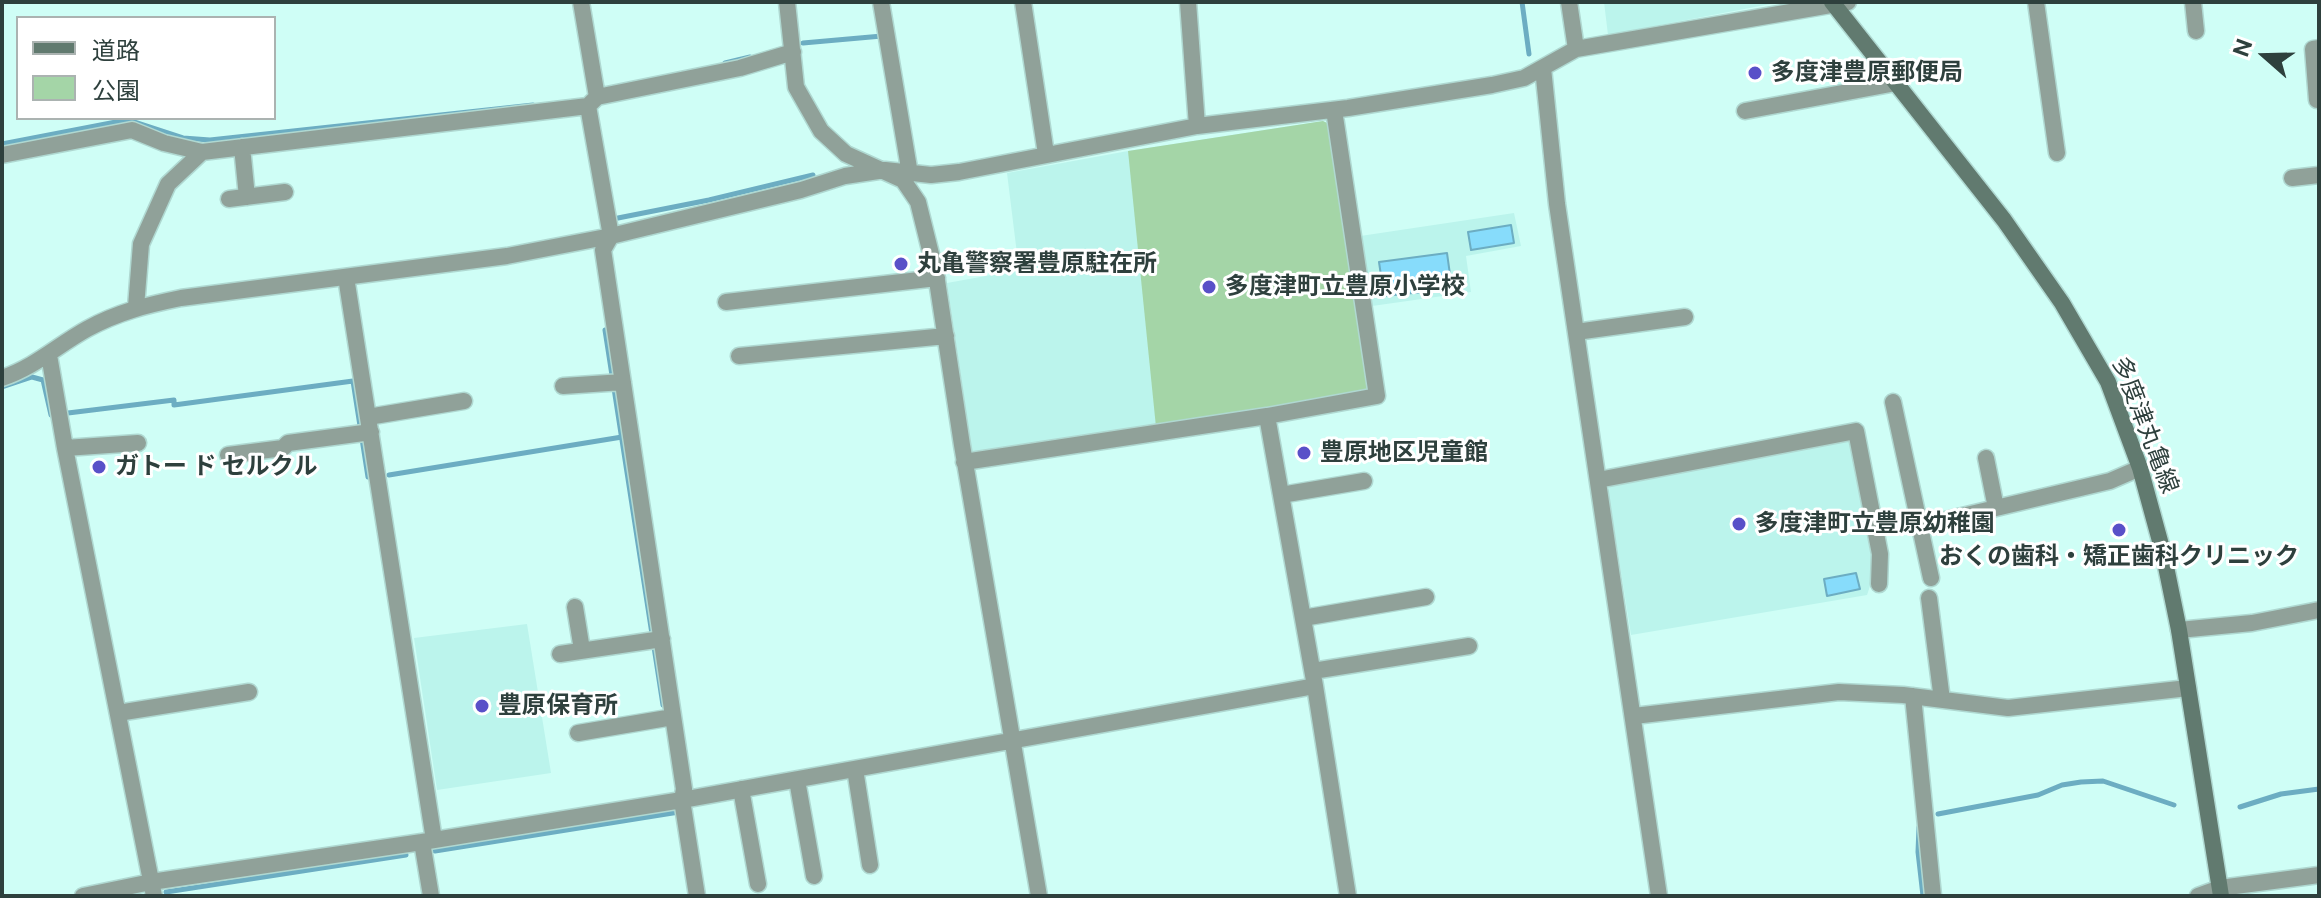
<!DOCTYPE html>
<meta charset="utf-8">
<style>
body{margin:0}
#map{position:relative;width:2321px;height:898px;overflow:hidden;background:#cffef6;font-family:"Public Sans","Noto Sans JP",sans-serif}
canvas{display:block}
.frame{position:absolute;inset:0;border:4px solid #2e403d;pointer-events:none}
.legend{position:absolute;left:16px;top:16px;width:260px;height:104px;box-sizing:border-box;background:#fff;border:2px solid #abb3b1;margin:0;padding:10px 14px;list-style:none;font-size:24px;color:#2e403d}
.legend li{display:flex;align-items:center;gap:16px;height:40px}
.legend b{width:40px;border:2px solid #abb3b1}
.north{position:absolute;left:2225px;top:16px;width:80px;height:80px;-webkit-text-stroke:6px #fff;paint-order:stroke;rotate:290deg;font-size:22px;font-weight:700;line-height:32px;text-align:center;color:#2e403d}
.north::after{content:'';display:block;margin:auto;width:28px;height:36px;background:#2e403d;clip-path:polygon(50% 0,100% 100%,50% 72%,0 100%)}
</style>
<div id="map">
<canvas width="2321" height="898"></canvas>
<div class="frame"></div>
<ul class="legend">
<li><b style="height:10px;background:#617a6f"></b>道路</li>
<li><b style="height:22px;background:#a4d5a7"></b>公園</li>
</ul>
<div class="north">N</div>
</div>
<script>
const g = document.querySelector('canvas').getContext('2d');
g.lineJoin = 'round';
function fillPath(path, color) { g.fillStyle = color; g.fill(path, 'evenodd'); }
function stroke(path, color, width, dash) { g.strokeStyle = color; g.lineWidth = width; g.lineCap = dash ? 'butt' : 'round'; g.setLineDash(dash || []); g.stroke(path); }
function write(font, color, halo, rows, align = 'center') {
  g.font = font + ' "Public Sans","Noto Sans JP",sans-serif'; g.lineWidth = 6; g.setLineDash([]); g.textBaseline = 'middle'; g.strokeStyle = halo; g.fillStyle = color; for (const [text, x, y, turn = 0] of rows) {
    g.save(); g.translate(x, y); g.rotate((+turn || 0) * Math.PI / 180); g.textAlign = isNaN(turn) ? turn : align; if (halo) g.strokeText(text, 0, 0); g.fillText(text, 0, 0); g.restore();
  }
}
fillPath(new Path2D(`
 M1604 2H1781L1608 35Z
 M1323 121 1329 124 1347 238 1514 213 1521 246 1466 256 1471 292 1358 308 1367 390 1107 435 972 452 947 283 1019 270 1007 173 1128 151Z
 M1849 441 1871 556 1873 577 1867 595 1631 635 1608 491 1611 483Z
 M527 624 551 773 437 790 414 638Z`), '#bbf4ec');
fillPath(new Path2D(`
 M1323 121 1329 124 1370 385 1367 390 1156 427 1128 151Z`), '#a4d5a7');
const water = new Path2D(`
 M1511 225 1514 243 1471 250 1468 232Z
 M1447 253 1452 289 1384 296 1379 262Z
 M1856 573 1860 589 1827 596 1824 579Z`);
fillPath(water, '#87dcfb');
stroke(water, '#6cadc2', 2);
stroke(new Path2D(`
 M1522 2 1529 54
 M803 43 882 36
 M725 63 750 57
 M2 144 116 122H134L183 138 210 140 533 105
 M618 218 709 200 813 175
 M605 330 663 705
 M2 387 32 377 43 380 51 415
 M68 413 174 400V405L353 381 368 477
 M389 475 622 437
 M2240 807 2281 794 2319 789
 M1938 814 2038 795 2062 785 2081 782 2103 781 2174 805
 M1919 827 1918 852 1923 896
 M435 851 679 812
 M166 892 406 855`), '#6cadc2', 5);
const street = new Path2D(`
 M581 2 597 97
 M787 2 796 87 821 131 846 154 903 180 918 202 936 274 962 445 1039 896
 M881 2 910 174
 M1023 2 1046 154
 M1188 2 1197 126
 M1569 2 1576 49
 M2036 2 2057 153
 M2193 2 2196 31
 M1543 68 1557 204 1659 896
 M2317 100 2313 49 2319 48
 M588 106 611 236 603 250 684 789 682 800 697 896
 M1745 111 1896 83
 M242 147 247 197
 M2 155 132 130 164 143 202 152
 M2292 178 2319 175
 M229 199 285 192
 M346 277 434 840
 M726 302 937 278
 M136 307 141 244 168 184 202 152 588 106 597 97 740 68 793 52
 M1576 332 1685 317
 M49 355 65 448 154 896
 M739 356 946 336
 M2 378C35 367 58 345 87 329 118 312 147 305 181 298L507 256 611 236 801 190 845 176 885 170 931 175 959 172 1197 126 1348 108 1492 85 1524 78 1576 49 1848 2
 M563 386 623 382
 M1893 402 1931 578
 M1267 416 1377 396 1334 110
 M368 417 464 401
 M65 448 138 443
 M228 455 283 448 288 443 371 432
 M1986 458 1996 508
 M964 462 1267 416 1315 686 1348 896
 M1598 480 1856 431 1880 554 1879 584
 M1281 495 1364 481
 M1920 526 2110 481 2140 468
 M1929 598 1942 700
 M575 607 582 650
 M1303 618 1426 597
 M2179 630 2252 623 2319 610
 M560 654 662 639
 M1313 671 1469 646
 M1913 696 1933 896
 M118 713 249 692
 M1634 716 1839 692 1903 695 2008 708 2188 688
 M578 733 673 717
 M855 769 870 865
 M797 780 814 876
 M741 789 758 884
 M422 842 431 896
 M83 896 151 882 422 842 682 800 1315 686
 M2198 896 2220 888 2319 875`);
const secondary = new Path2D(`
 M1832 2 2004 220 2062 303 2108 382 2140 468 2163 552 2179 630 2221 896`);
stroke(street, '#afd8d1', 19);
stroke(secondary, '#afd8d1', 19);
stroke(street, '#90a199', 16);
stroke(secondary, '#617a6f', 16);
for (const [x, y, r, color] of [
 [1755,73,8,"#5950c8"],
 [901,264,8,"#5950c8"],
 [1209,287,8,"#5950c8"],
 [1304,453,8,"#5950c8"],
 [99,467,8,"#5950c8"],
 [1739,524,8,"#5950c8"],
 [2119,530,8,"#5950c8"],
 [482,706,8,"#5950c8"]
]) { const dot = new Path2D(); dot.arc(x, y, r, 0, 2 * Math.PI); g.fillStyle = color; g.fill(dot); stroke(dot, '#fff', 3); }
write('bold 24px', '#2e403d', '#fff', [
 ["多度津豊原郵便局",1771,73],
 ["丸亀警察署豊原駐在所",917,264],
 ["多度津町立豊原小学校",1225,287],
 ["豊原地区児童館",1320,453],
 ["ガトー ド セルクル",115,467],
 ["多度津町立豊原幼稚園",1755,524],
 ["おくの歯科・矯正歯科クリニック",2119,557,"center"],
 ["豊原保育所",498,706]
], 'left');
write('24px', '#2e403d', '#fff', [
 ["多度津丸亀線",2145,425,69]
]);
</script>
